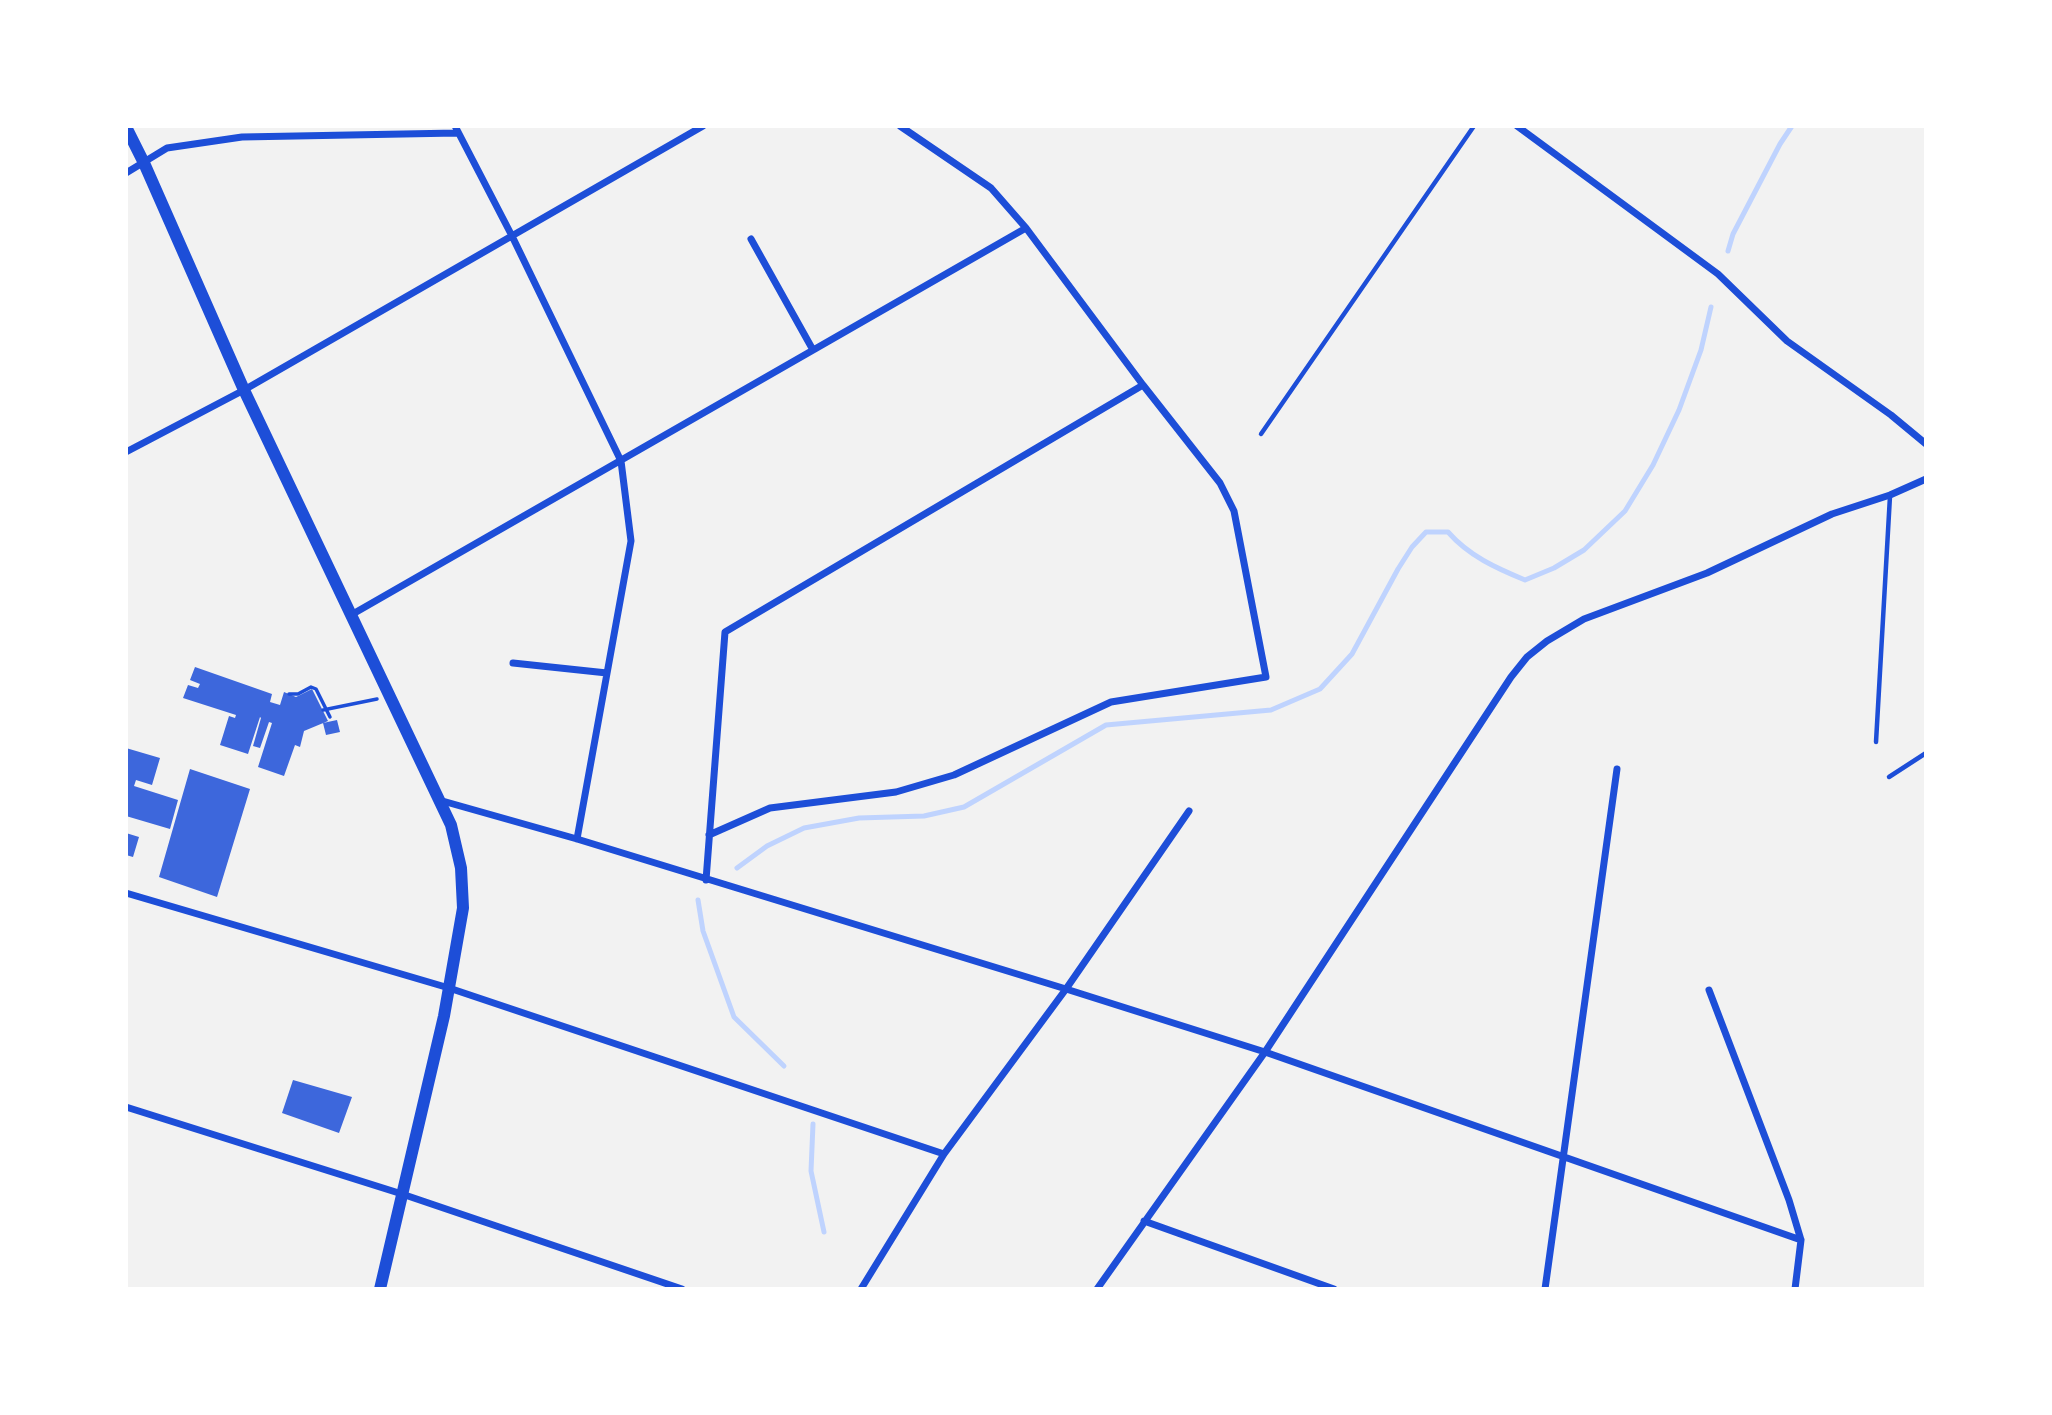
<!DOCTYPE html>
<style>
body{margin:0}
#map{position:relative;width:2052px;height:1415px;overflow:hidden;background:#f2f2f2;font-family:Commissioner,sans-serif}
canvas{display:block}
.frame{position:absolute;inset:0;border:128px solid #fff;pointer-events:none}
</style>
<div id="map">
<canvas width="2052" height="1415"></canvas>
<div class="frame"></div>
</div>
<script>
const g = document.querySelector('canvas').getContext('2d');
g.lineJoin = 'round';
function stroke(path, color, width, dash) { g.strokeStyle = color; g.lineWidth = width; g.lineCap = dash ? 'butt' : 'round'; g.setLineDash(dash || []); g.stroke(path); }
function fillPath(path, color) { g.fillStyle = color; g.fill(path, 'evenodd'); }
stroke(new Path2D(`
 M1728 251 1733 234 1780 144 1792 126
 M737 868 767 846 804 828 859 818 924 816 964 807 1106 725 1271 710 1320 689 1352 654 1398 569 1412 547 1426 532H1448C1469 556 1496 568 1525 580L1554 568 1584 550 1625 511 1653 465 1679 410 1701 350 1711 307
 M698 900 703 931 734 1017 784 1066
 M813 1124 811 1171 824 1232`), '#bfd3fe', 5);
fillPath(new Path2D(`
 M195 667 272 694 270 702 280 705 284 692 296 697 312 689 328 721 304 731 300 747 295 745 284 776 258 767 272 723 269 722 260 748 253 746 261 718 260 717 248 754 220 745 229 716 235 718 236 715 183 698 188 685 198 688 200 684 190 680Z
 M337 720 340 732 326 735 323 723Z
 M126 748 160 758 152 785 136 780 134 786 178 800 170 829 126 816Z
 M190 769 250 789 217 897 159 877Z
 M126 833 139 837 133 857 126 855Z
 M293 1080 352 1097 339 1133 282 1113Z`), '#3d67dc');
stroke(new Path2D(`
 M289 694H298L311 687 316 689 330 717
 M323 710 377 699`), '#1d4ed8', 3.5);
stroke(new Path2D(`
 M1261 434 1474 126
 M1876 742 1890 496
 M1889 777 1926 753`), '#1d4ed8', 4.5);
stroke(new Path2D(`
 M455 126 512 236 621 461 631 541 577 839
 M1517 126 1718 274 1787 341 1891 415 1926 444
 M126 173 167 148 242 137 457 133
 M751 239 813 350
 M126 452 244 390 703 126
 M351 615 1026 228
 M513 663 607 673
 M439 800 577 839 1066 989 1265 1052 1801 1240
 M709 835 770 808 896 792 954 775 1111 702 1266 677 1234 511 1220 483 1143 385 1026 228 991 188 900 126
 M706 880 725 632 1143 385
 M126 893 449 988 944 1154
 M1709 990 1789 1200 1801 1240 1795 1289
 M126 1107 402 1194 682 1289
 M1144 1221 1334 1289
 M861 1289 944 1154 1066 989 1189 811
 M1097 1289 1265 1052 1511 677 1527 657 1547 641 1584 619 1707 573 1832 514 1890 495 1926 479
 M1545 1289 1617 769`), '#1d4ed8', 7);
stroke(new Path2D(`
 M126 127 144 163 244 390 451 825 461 868 463 908 444 1016 380 1289`), '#1d4ed8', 12);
</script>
